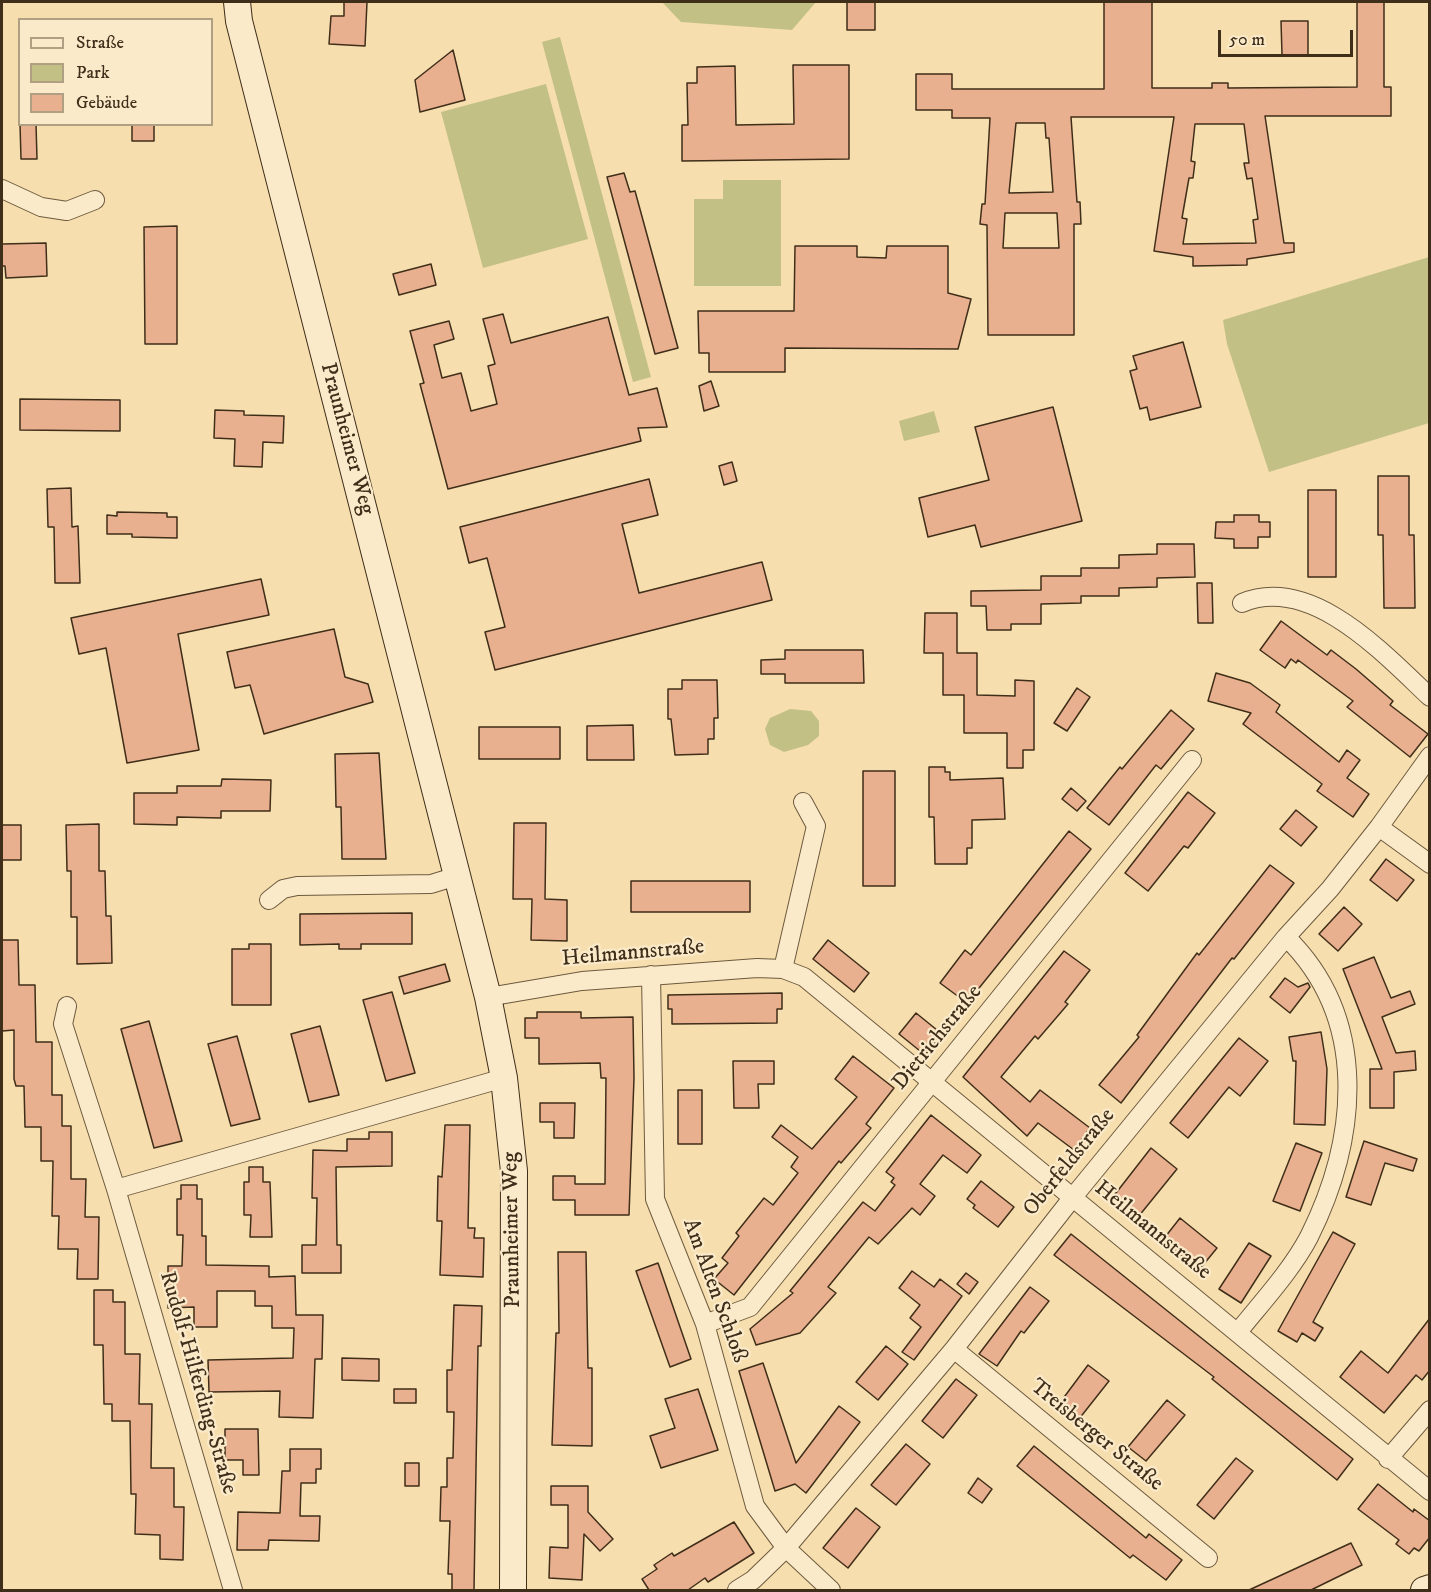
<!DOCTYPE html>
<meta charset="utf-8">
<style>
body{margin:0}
#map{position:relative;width:1431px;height:1592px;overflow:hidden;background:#f7deae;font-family:"IM FELL DW Pica",serif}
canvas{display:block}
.frame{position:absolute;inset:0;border:3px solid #3f2e19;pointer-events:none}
.legend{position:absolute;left:18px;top:18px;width:195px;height:108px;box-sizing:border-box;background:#faeaca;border:2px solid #af9f83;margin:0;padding:8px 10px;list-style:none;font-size:18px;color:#3f2e19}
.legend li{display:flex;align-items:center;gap:12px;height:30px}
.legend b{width:30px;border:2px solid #af9f83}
.scale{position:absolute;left:1218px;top:30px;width:135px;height:27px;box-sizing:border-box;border:3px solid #3f2e19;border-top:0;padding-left:8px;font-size:18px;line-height:21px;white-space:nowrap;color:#3f2e19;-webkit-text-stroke:4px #faeaca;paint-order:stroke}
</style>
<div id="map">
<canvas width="1431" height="1592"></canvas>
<div class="frame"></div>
<ul class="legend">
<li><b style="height:8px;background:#faeaca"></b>Straße</li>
<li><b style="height:16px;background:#c3c086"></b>Park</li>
<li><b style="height:16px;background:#e9b08f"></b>Gebäude</li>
</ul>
<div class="scale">50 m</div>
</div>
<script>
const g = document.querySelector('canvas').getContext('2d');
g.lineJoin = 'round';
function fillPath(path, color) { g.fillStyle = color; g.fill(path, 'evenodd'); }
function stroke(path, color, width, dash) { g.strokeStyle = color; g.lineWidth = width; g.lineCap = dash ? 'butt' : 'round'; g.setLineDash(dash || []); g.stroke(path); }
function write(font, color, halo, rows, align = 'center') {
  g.font = font + ' "IM FELL DW Pica",serif'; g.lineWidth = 4.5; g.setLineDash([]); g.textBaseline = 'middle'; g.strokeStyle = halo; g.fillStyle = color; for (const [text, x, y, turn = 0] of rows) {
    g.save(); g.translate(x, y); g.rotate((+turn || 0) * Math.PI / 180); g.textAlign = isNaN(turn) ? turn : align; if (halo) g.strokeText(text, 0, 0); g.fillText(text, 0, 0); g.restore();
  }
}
fillPath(new Path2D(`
 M662 2H816L792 30 681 22Z
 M560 37 651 377 633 382 542 42Z
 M546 84 588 239 483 268 441 112Z
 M723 180H781V286H694V199H723Z
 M1429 257V423L1269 472 1227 344 1223 320Z
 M934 411 940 432 904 441 899 421Z
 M790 709 811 711 819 721V736L808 745 784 752 770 745 765 729 770 718Z`), '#c3c086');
const building = new Path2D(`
 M344 2H367L365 46 329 44 331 16H344Z
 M847 2H875V30H847Z
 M1104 2H1152V88H1212V83H1228V88L1357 87V2H1384V87H1391V116H1265L1284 243H1294V252L1247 259V265L1193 266V257L1154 251 1174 117H1071L1077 202H1080L1081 224H1074V335H988L987 225 980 224 982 204H985L990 118H952V110H916V74H952V89H1104ZM1016 123H1045L1046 138H1049L1053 192 1009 193ZM1195 124H1244L1249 163H1244L1247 179 1252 178 1258 219 1253 220 1256 243 1183 244 1187 219 1182 218 1189 178H1193L1195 162 1191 161ZM1005 213H1057L1059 248H1003Z
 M1281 21H1308V55H1282Z
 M453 50 465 100 420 112 415 80Z
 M793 65H849V159L682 161V125H688L687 83H697V67L735 66 736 125 794 124Z
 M20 124H36L37 159H21Z
 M132 124H154V141H132Z
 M624 173 630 192 635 191 678 348 655 354 607 177Z
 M177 226V344H145L144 227Z
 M46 243 47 276 6 278 5 266H2V244Z
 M795 246H857V257L886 258 887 246H948V293L971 299 958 349 785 348V372H709V353H699L698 311H794Z
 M431 264 436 285 399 295 393 274Z
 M503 314 511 343 608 317 629 395 657 388 667 427 638 428 641 441 448 489 420 384 424 383 410 331 449 321 454 339 434 345 442 378 461 373 471 411 497 404 488 366 495 364 483 319Z
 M1183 342 1201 407 1150 420 1147 407 1140 409 1130 371 1137 369 1133 356Z
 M711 381 719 406 704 411 699 386Z
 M20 399 120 400V431L20 430Z
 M1053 407 1082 521 981 547 975 525 928 537 919 498 989 480 975 427Z
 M215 410 244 411V415L284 416 283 443 263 442 262 467 234 466 235 439 214 438Z
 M732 462 737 481 724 485 719 466Z
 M1378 476H1409V535H1414L1415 608H1384L1383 535H1378Z
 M649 479 658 515 622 524 639 593 762 562 772 600 495 670 485 632 505 627 487 558 469 563 460 527Z
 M71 488 72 527 78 526 80 583H55L54 527H48L47 489Z
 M1308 490H1336V577H1308Z
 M117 512 167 513V517H177V538L132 537V534H107V515L117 516Z
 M1234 515H1259V522H1270V537H1258V548H1234V539L1215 538 1216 522H1234Z
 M1157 544H1194L1195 577 1157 578V587L1119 588V596H1081V603L1041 604V624H1011V630H987L986 606H971V591L1041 590V576H1081V568H1119V555L1157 554Z
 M261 579 269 615 178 634 199 750 127 763 106 648 79 654 71 618Z
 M1197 583H1212L1213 623H1198Z
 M925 613H957V653H977V695L1015 696V680L1034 681V750H1023V768H1007V733H964V695H943V653H924Z
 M1281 621 1327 655 1331 650 1356 669 1393 701 1390 705 1428 734 1410 757 1347 707 1353 701 1298 660 1296 663 1291 659 1285 668 1260 650Z
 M334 629 345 677 368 684 373 702 264 734 250 685 235 688 227 652Z
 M785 650H863L864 683H785V674H761V660L785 659Z
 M1216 673 1250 683 1280 705 1276 712 1339 762 1347 750 1360 760 1347 778 1369 794 1353 817 1317 791 1322 784 1243 724 1251 713 1208 701Z
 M682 680H717L718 718H714V739H708V754L675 755 671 719H668V689H682Z
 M1077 688 1090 697 1067 731 1054 723Z
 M1171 710 1194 729 1161 769 1156 765 1109 825 1087 808 1120 767 1122 769Z
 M633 725 634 760H587V726Z
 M479 727H560V759H479Z
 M379 753 386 859H342L341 807H336L335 754Z
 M929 767H945V772H950V780L1003 778 1005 819 972 820V848H967V864H935L934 817H929Z
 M863 771H895V886H863Z
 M222 779 271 780 270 811H221V818L177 817V825L134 824V793H177V786H221Z
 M1071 788 1086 801 1077 811 1062 799Z
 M1188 792 1215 813 1188 848 1184 846 1148 891 1125 873Z
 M1296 810 1317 827 1301 846 1280 829Z
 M514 823H546L545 899 567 900V941L531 940 532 899H513Z
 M99 824V871H105L106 916H111L112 963 77 964V917H71V871H67L66 825Z
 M2 825H21V860H2Z
 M1069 831 1091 849 967 1003 940 983 965 950 971 955Z
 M1386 859 1414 880 1397 901 1370 880Z
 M1270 865 1294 883 1234 959 1232 958 1121 1103 1099 1085 1139 1037 1137 1035 1197 953 1199 955Z
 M631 881H750V912H631Z
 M1344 907 1362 924 1338 951 1319 934Z
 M412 913V944H361V949H339V944L300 945V914Z
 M2 940H18L19 985H35L36 1042H52V1095H62V1126H71V1179H86L85 1217H99L98 1279H77L78 1249H58L59 1216H52L53 1161H41V1127H25L24 1086H16L14 1079V1030L2 1031Z
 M828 940 869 973 854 992 813 959Z
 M249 944H271V1005H232V949H249Z
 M1064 951 1090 970 1065 1002 1068 1004 1038 1039 1035 1036 1001 1077 1030 1102 1040 1090 1090 1128 1074 1150 1038 1123 1027 1136 963 1077Z
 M1374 957 1391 998 1410 991 1415 1004 1382 1017 1396 1053 1415 1051 1416 1070 1394 1072V1108H1370V1069H1382L1343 969Z
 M445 964 450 981 404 994 399 977Z
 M1285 978 1298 987 1308 983 1310 987 1290 1013 1270 997Z
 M392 992 415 1073 386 1081 363 1000Z
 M782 993V1009H777V1023L672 1024V1009H668V995Z
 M537 1012H581V1018L633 1017 634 1078 629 1215H575V1200H553V1176H575V1184H605L606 1078H601L600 1063 539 1064V1038H525V1018H537Z
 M916 1013 942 1034 925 1055 899 1034Z
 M149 1021 182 1141 154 1148 121 1029Z
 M320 1026 339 1095 309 1102 291 1034Z
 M1321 1032 1327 1069 1325 1125 1294 1124 1296 1061H1293L1289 1037Z
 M237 1036 260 1119 231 1126 208 1044Z
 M1239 1038 1268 1061 1240 1096 1229 1087 1188 1138 1170 1123Z
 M853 1056 894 1088 866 1124 871 1128 841 1163 839 1161 734 1295 714 1279 728 1263 722 1258 739 1236 736 1233 764 1198 773 1205 798 1173 791 1167 798 1157 772 1137 781 1125 812 1149 857 1097 835 1079Z
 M733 1061H774V1084H758L759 1108H734Z
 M678 1090H702V1144H678Z
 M540 1103H575L574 1138H554V1122H540Z
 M931 1115 981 1155 967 1173 943 1155 920 1184 935 1196 920 1215 912 1208 878 1244 869 1237 828 1287 836 1293 800 1333 756 1345 750 1329 793 1293 790 1291 863 1202 875 1211 895 1185 891 1182 894 1178 886 1172Z
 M445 1125H470L468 1228H475L474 1238H484L483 1277 440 1275 442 1221H437L438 1176 442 1177Z
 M369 1132H392V1166L336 1167 337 1245H341V1273H302V1245H316L317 1198H312L313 1150 347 1151V1139H369Z
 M1364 1141 1417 1159 1413 1171 1385 1163 1371 1205 1346 1197Z
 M1296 1143 1322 1153 1300 1211 1273 1201Z
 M1151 1148 1177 1169 1134 1222 1109 1202Z
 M249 1167H263V1182H270L272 1237H250L251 1215H244V1182H249Z
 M981 1181 1014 1207 998 1227 973 1208 975 1205 967 1199Z
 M181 1185H197V1199H202V1236H206V1265L269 1266V1277L295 1276 296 1315H323L322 1359H315L313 1418 279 1417 280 1391 209 1392 208 1360 293 1358 294 1328H272V1306H255V1291H217V1327H194V1307L168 1308V1266H182L183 1235H177V1199H181Z
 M1180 1218 1217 1248 1199 1270 1162 1241Z
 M1333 1232 1355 1244 1313 1322 1323 1328 1315 1341 1302 1333 1297 1342 1278 1331Z
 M1071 1234 1353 1459 1337 1480 1212 1379 1214 1377 1054 1255Z
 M1249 1243 1271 1256 1241 1303 1219 1289Z
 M558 1252H586L588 1368H592V1446L552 1445 556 1333H559Z
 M658 1263 691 1359 670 1367 636 1271Z
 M912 1271 934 1287 940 1279 962 1296 914 1360 902 1352 921 1327 910 1318 920 1305 899 1288Z
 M966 1273 978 1282 969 1294 957 1284Z
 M1030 1287 1049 1301 1024 1333 1021 1331 997 1366 979 1354Z
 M94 1290H113V1302H125V1354H140L139 1404H152L151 1468H174V1507H184L183 1560 160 1559V1535L135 1534 136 1494H131L130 1421H112V1404H104L103 1345H94Z
 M454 1305 482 1306 481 1346H478L474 1590H452V1574H448L450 1521H440L441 1487H447V1458H453L454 1412H447V1370H452Z
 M1430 1318V1370L1422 1380 1416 1375 1384 1413 1340 1377 1361 1351 1388 1373Z
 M886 1346 908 1364 878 1400 856 1382Z
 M342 1358 379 1359V1381L342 1380Z
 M763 1363 796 1463 839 1406 860 1422 806 1493 795 1484 775 1491 739 1371Z
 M1088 1365 1109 1381 1075 1424 1056 1408Z
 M956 1379 977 1395 943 1438 922 1421Z
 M394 1389H416V1403H394Z
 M698 1389 718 1450 661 1468 650 1436 675 1428 665 1399Z
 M1167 1400 1185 1415 1146 1461 1128 1447Z
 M225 1429H258L259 1475H243V1460H225Z
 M906 1444 930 1464 896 1505 871 1485Z
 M1034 1446 1146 1538 1149 1534 1182 1560 1166 1580 1133 1555 1130 1558 1017 1466Z
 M290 1449H321V1469H316V1483H301L300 1516H320L319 1541 269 1540 268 1550H237L238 1512 280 1513 282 1471H290Z
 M1236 1458 1253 1471 1214 1519 1197 1505Z
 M405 1463H419V1486H405Z
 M978 1478 992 1489 982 1503 968 1493Z
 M1378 1484 1413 1512 1414 1509 1430 1521V1537L1419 1551 1414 1548 1409 1554 1396 1544 1399 1540 1358 1509Z
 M551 1486H588V1512L613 1539 600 1551 584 1534 582 1580 549 1578 550 1547 568 1548V1505H551Z
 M856 1508 880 1527 848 1568 823 1548Z
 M734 1522 754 1553 708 1582 705 1578 688 1590H649L642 1579 657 1569 654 1565 672 1553 674 1556Z
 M1351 1543 1362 1565 1311 1590H1249Z`);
fillPath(building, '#e9b08f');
stroke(building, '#3f2e19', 1.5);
const street = new Path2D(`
 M2 189 41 207 67 211 95 200
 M1242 603C1311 574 1383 653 1430 697
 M1379 827 1430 864
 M269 900 283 889 297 886 431 884 457 876
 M783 969 816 826 803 802
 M651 975 655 1199 705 1324 755 1506 786 1548 831 1590
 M488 997 582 981 757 968 783 969 804 977 1430 1491
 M67 1006 63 1024 116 1189 233 1590
 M116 1189 504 1078
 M705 1324 750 1307 1192 760
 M1238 1332C1262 1302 1291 1271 1309 1237 1358 1139 1370 1019 1286 937
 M954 1349 1208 1558
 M1388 1459 1430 1410
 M737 1590 753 1580 786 1548 954 1349 1073 1197 1286 937 1330 889 1379 827 1430 756`);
const secondary = new Path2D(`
 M237 2 239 21 488 997 504 1078 514 1171 513 1590
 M1424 1590 1430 1588`);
stroke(street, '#6d5a3e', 20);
stroke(secondary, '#3f2e19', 28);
stroke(street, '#faeaca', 18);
stroke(secondary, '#faeaca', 26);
write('22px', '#3f2e19', '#faeaca', [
 ["Praunheimer Weg",346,439,75],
 ["Heilmannstraße",633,954,-5],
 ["Dietrichstraße",938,1038,-51],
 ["Oberfeldstraße",1070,1163,-51],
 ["Praunheimer Weg",513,1230,-91],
 ["Heilmannstraße",1152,1231,39],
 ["Am Alten Schloß",714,1291,70],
 ["Rudolf-Hilferding-Straße",197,1383,74],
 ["Treisberger Straße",1096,1436,39]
]);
</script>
